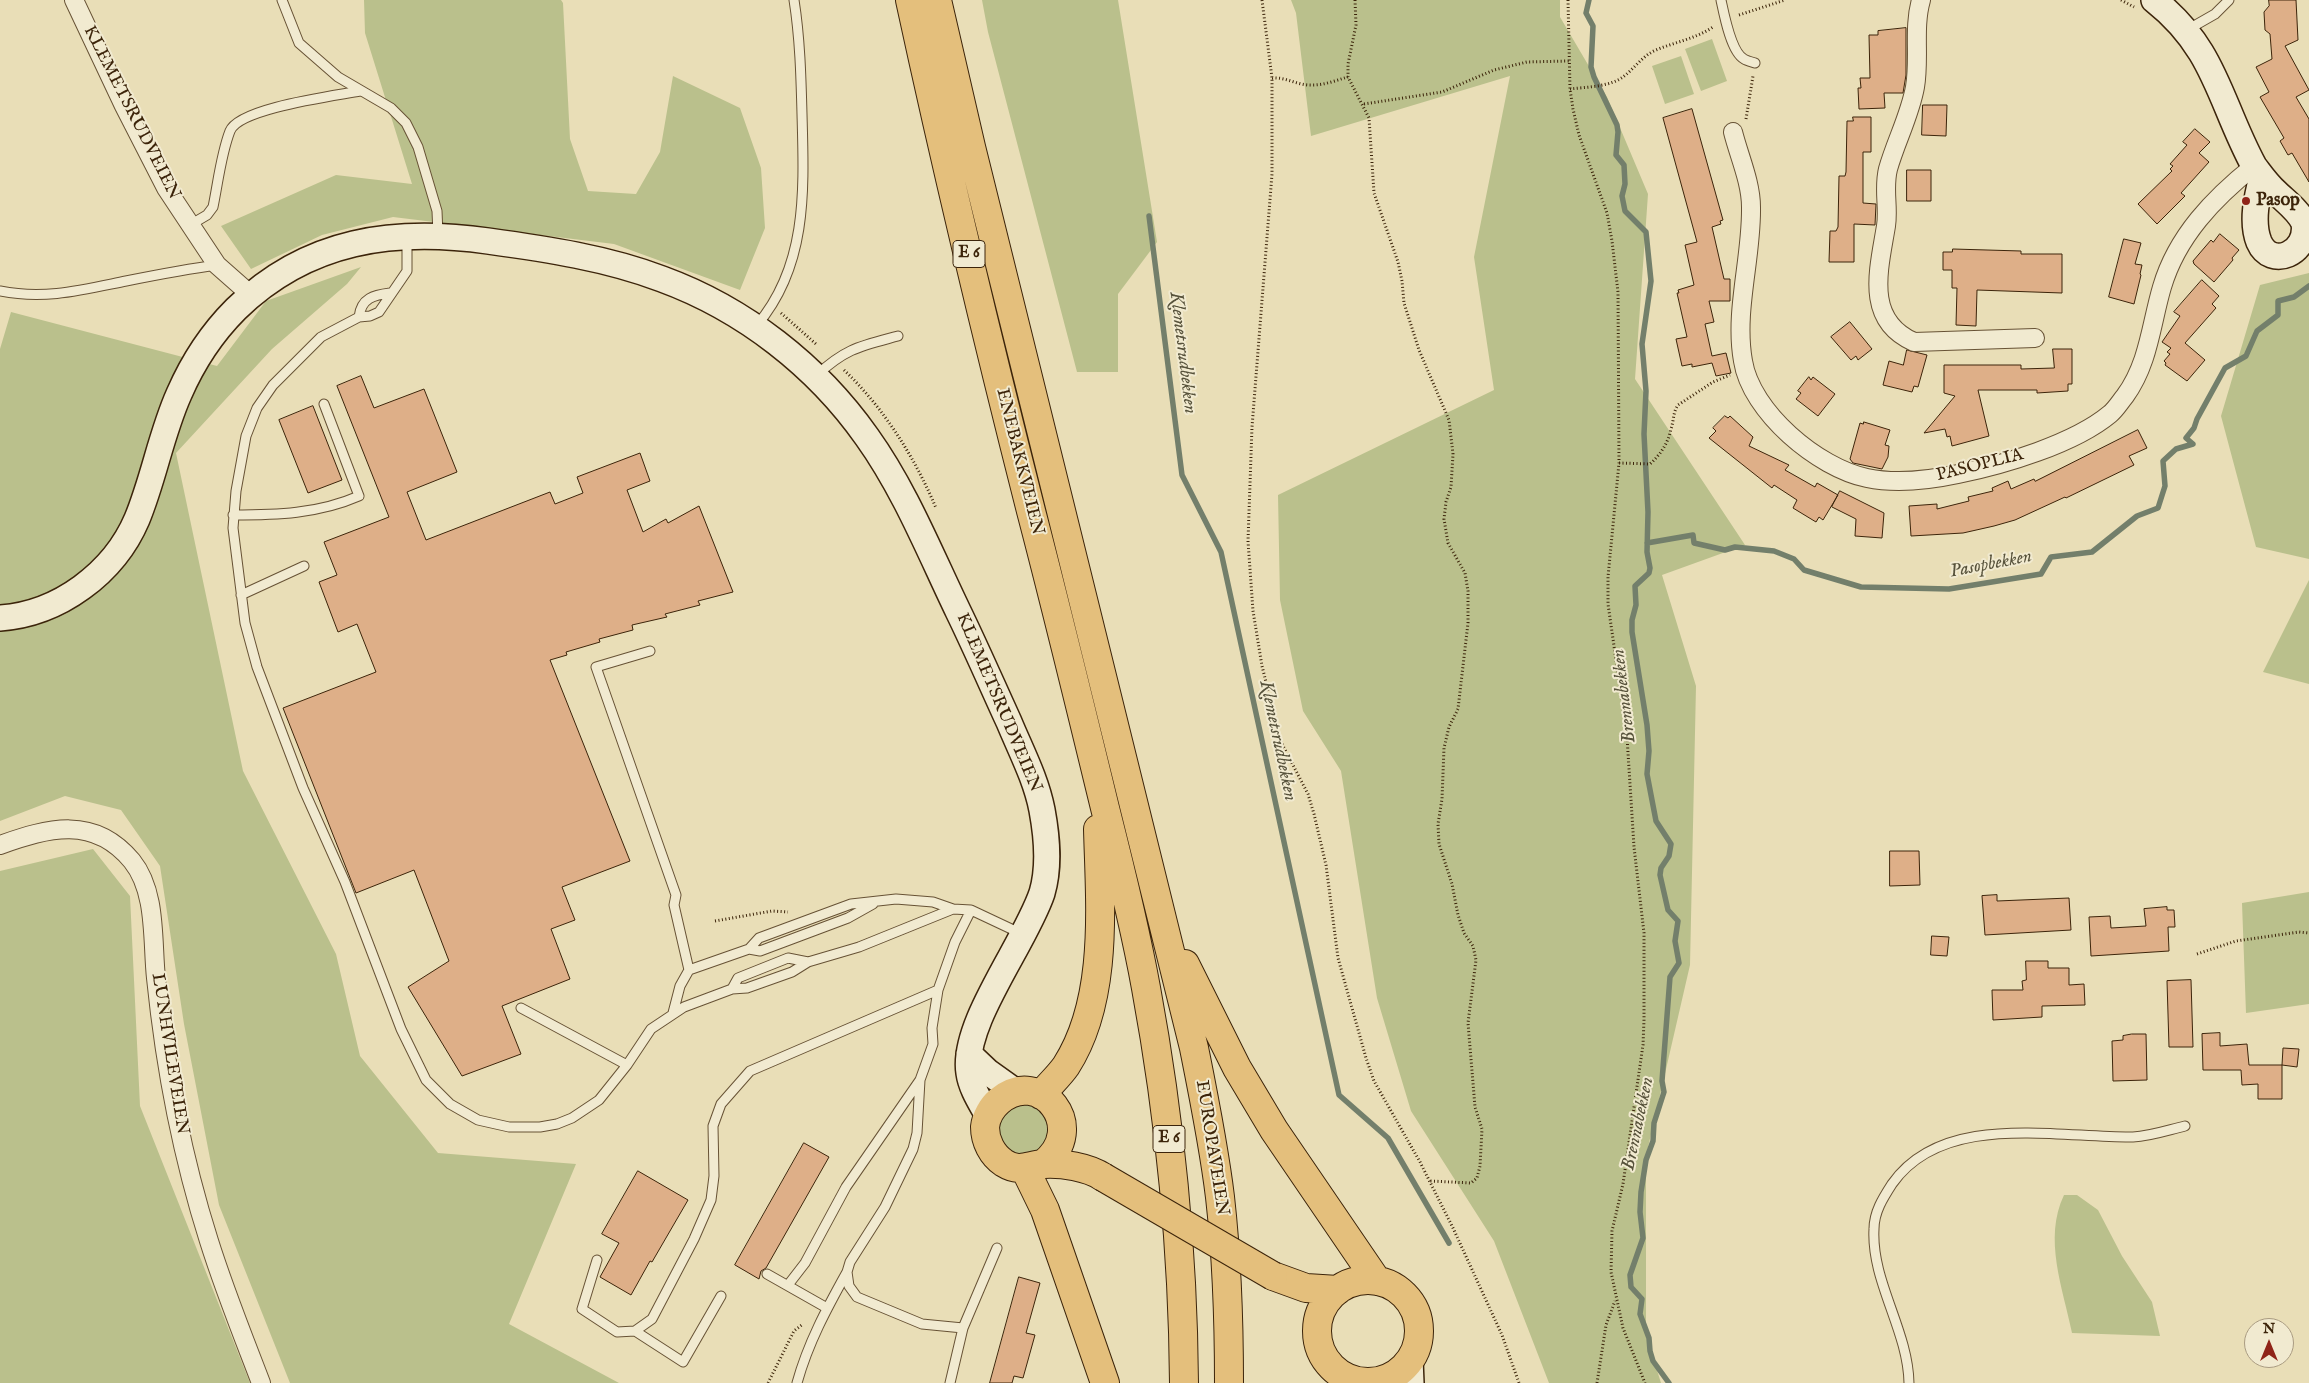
<!DOCTYPE html>
<style>
body{margin:0}
#map{position:relative;width:2309px;height:1383px;overflow:hidden;background:#e9deb7;font-family:"IM FELL English",serif}
canvas{display:block}
.north{position:absolute;left:2244px;top:1318px;width:50px;height:50px;box-sizing:border-box;background:#f1ead0;border:1px solid #a99b81;border-radius:50%;rotate:0deg;font-size:14px;font-weight:700;line-height:20px;text-align:center;color:#3c240a}
.north::after{content:'';display:block;margin:auto;width:18px;height:22px;background:#8f2418;clip-path:polygon(50% 0,100% 100%,50% 72%,0 100%)}
</style>
<div id="map">
<canvas width="2309" height="1383"></canvas>
<div class="north">N</div>
</div>
<script>
const g = document.querySelector('canvas').getContext('2d');
g.lineJoin = 'round';
function fillPath(path, color) { g.fillStyle = color; g.fill(path, 'evenodd'); }
function stroke(path, color, width, dash) { g.strokeStyle = color; g.lineWidth = width; g.lineCap = dash ? 'butt' : 'round'; g.setLineDash(dash || []); g.stroke(path); }
function write(font, color, halo, rows, align = 'center') {
  g.font = font + ' "IM FELL English",serif'; g.lineWidth = 4; g.setLineDash([]); g.textBaseline = 'middle'; g.strokeStyle = halo; g.fillStyle = color; for (const [text, x, y, turn = 0] of rows) {
    g.save(); g.translate(x, y); g.rotate((+turn || 0) * Math.PI / 180); g.textAlign = isNaN(turn) ? turn : align; if (halo) g.strokeText(text, 0, 0); g.fillText(text, 0, 0); g.restore();
  }
}
fillPath(new Path2D(`
 M364 0H561L563 3 570 139 588 191 636 194 660 152 673 76 740 108 761 168 765 228 740 290 614 244 393 217 322 235 251 269 221 226 336 175 412 184 365 33Z
 M982 0H1118L1157 242 1118 294V372H1077L988 32Z
 M1291 0H1560V17L1607 97 1648 194 1635 379 1745 545 1662 575 1696 686 1690 965 1646 1156V1335L1661 1383H1549L1494 1241 1411 1111 1377 998 1341 771 1303 711 1280 600 1278 495 1494 390 1474 257 1510 76 1311 136 1296 13Z
 M1712 39 1727 81 1701 91 1685 49Z
 M1681 56 1694 94 1665 104 1652 66Z
 M361 267 347 284 272 349 176 453 243 771 336 954 360 1056 438 1153 576 1164 509 1324 619 1383H290L219 1205 184 1024 160 866 121 810 65 796 0 821V349L11 312 217 366 266 301Z
 M2309 273V559L2256 547 2221 416 2260 285Z
 M2309 580V684L2263 672Z
 M93 849 130 896 140 1106 250 1383H0V871Z
 M2309 892V1004L2246 1013 2242 903Z
 M997 1129a26 26 0 1 1 52 0a26 26 0 1 1-52 0Z
 M2064 1195H2077L2098 1210 2122 1256 2152 1302 2160 1336 2072 1333C2063 1288 2043 1239 2064 1195Z`), '#bac08c');
stroke(new Path2D(`
 M1589 0 1586 13 1593 26 1591 67 1594 77 1617 125 1618 132 1616 155 1624 165 1625 184 1622 196 1625 211 1646 232 1651 281 1642 344 1646 391 1644 434 1648 512 1647 552 1650 568 1649 573 1635 586 1636 605 1632 620V632L1647 725 1649 751 1647 774 1656 821 1671 844 1669 856 1661 868 1660 875 1668 910 1678 921 1675 941 1679 963 1670 977 1662 1081 1664 1092 1654 1123 1653 1141 1646 1160 1641 1192 1640 1212 1643 1238 1630 1275 1631 1287 1642 1299 1640 1314 1649 1338 1650 1351 1653 1361 1669 1383
 M1149 216 1182 475 1221 552 1339 1095 1388 1138 1449 1243
 M1647 543 1693 535 1694 543 1725 550 1735 547 1774 551 1794 559 1804 570 1861 587 1949 589 2041 574 2051 557 2092 552 2137 516 2158 508 2165 486 2163 461 2176 449 2193 444 2186 438 2194 428 2197 419 2225 368 2246 356 2257 331 2278 315V301L2294 297 2309 286`), '#737f6b', 5.5);
const building = new Path2D(`
 M2269 0H2296L2298 40 2285 46 2309 90 2296 97 2309 119V182L2292 153 2288 155 2280 141 2284 138 2260 97 2269 92 2256 67 2272 59 2270 34 2265 30 2264 12 2269 6Z
 M1906 28V75L1903 93H1884L1885 108 1859 109 1858 88H1861L1860 78H1870L1869 35H1878V31Z
 M1923 105H1947L1946 136 1922 135Z
 M1692 109 1723 220 1720 221 1721 224 1712 227 1724 279H1730V301H1709L1714 322 1705 324 1712 356 1726 353 1731 373 1716 376 1712 363 1692 367V364L1682 366 1676 339 1687 337 1677 293H1679L1678 290 1694 285 1685 245 1697 242 1663 118Z
 M1853 117H1871V152H1863V203L1876 204 1875 225 1854 224V262H1829L1830 231H1836L1838 227 1839 176H1845L1846 172 1847 121H1853Z
 M2195 129 2210 142 2199 153 2209 162 2181 193 2185 196 2157 224 2138 204 2172 171 2170 169 2173 166 2170 164 2187 145 2183 142Z
 M1907 170H1931V201H1907Z
 M2220 234 2239 250 2232 258 2233 260 2214 282 2194 264 2193 261 2211 240 2213 242Z
 M2124 239 2141 243 2135 264 2142 265 2140 274 2141 275 2134 304 2109 297Z
 M1953 249 2021 251V254H2062V293L1977 290 1976 326 1956 325 1957 288H1952V270H1943V252H1952Z
 M2202 280 2219 296 2212 304 2216 308 2185 343 2205 360 2187 381 2165 365 2166 363 2164 361 2170 354 2167 352 2171 348 2162 342 2180 316 2174 312Z
 M1850 322 1872 349 1858 360 1856 356 1851 360 1831 337Z
 M2053 349H2072V384H2068V391L2037 393V390H1978L1989 436 1952 446 1950 436 1947 437 1945 429 1924 433 1955 396 1944 393V365H2021V369L2054 368Z
 M1907 350 1927 355 1918 387 1914 386 1912 392 1883 385 1889 361 1903 365Z
 M361 376 374 408 424 389 457 472 407 492 426 540 550 492 555 504 583 493 577 477 640 453 650 481 627 490 643 532 666 519 668 523 699 506 733 592 698 601 700 605 665 614 667 617 632 625 633 630 599 639 600 642 566 652 567 655 550 660 630 861 562 887 575 920 551 929 570 979 502 1006 521 1054 462 1076 408 987 449 961 414 870 356 893 283 708 376 672 357 624 338 632 319 582 337 575 324 542 389 517 337 386Z
 M1809 377 1811 380 1813 377 1835 394 1818 416 1796 399 1801 393 1798 391Z
 M313 406 342 480 308 493 279 420Z
 M1725 416 1728 418 1730 416 1753 437 1749 446 1789 465 1785 470 1815 487 1817 483 1838 495 1823 520 1819 517 1816 522 1793 508 1797 500 1774 485 1772 488 1709 438 1716 431 1713 428Z
 M1864 422 1890 430 1885 445 1889 446 1888 457 1882 469 1853 463 1850 459 1860 423 1863 424Z
 M2138 430 2147 448 2129 456 2134 465 2066 498 2065 497 2015 520 1994 526 1963 533 1911 536 1909 506 1937 504V509L1969 501 1968 497 1993 491 1992 488 2008 481 2011 489 2034 479 2035 481Z
 M1840 491 1884 513 1882 538 1855 536 1856 519 1832 507Z
 M1890 851H1919L1920 885 1890 886Z
 M1997 895V901L2069 898 2071 930 1985 935 1982 896Z
 M2167 907V910H2174L2175 927H2168L2169 951 2091 956 2089 917 2110 916 2111 928 2146 926 2144 909Z
 M1932 936 1949 937 1947 956 1931 955Z
 M2026 961H2048V968H2069V985L2084 984 2085 1005 2042 1006V1017L1993 1020 1992 990H2023L2022 981 2026 980Z
 M2191 980 2193 1047H2169L2167 981Z
 M2220 1033V1046L2247 1044 2249 1065H2282L2283 1048 2299 1049 2297 1067 2282 1065V1099H2258V1084L2242 1085 2241 1070H2203L2202 1034Z
 M2132 1034H2146L2147 1080 2113 1081 2112 1041 2123 1040V1036Z
 M804 1143 829 1157 766 1268 761 1271 759 1279 735 1265Z
 M638 1171 688 1200 652 1262 650 1261 631 1295 600 1277 619 1243 602 1234Z
 M1019 1277 1040 1283 1026 1333 1035 1335 1023 1378 1014 1376 1012 1383H990Z`);
fillPath(building, '#deaf88');
stroke(building, '#3c240a', 1);
const lane = new Path2D(`
 M282 0 299 43 338 77 391 108 406 123 418 147 437 211 438 235
 M1721 0C1724 14 1731 52 1744 59 1747 61 1752 62 1755 63
 M2187 30 2215 14 2229 0
 M190 225 207 215 213 207C218 183 221 154 230 131 239 108 334 96 360 91
 M407 238V271L379 312 370 316 359 317 321 337 273 385 257 408 246 436 236 491 233 528 245 623 257 667 303 788 345 882 401 1029 426 1080 450 1104 478 1120 509 1127H540L557 1124 572 1118 599 1100 627 1065 651 1029 684 1007 732 989 747 988 792 972 808 962 859 947 953 909 971 910 1022 934
 M0 291C45 300 82 290 126 281 156 275 187 269 217 265
 M359 317C361 298 374 295 390 293
 M757 325C808 265 804 189 802 114 801 76 800 38 794 0
 M817 375C846 348 861 346 898 336
 M233 515C276 515 318 514 359 496L324 404
 M241 595 304 566
 M650 651 596 667 676 895 674 905 689 970 749 949 759 938 851 904 896 899 933 902 953 909
 M749 949 760 951 848 918 873 904
 M732 989 738 978 788 958 808 962
 M521 1008 627 1065
 M673 1013 680 986 689 970
 M920 1080 917 1133 913 1149 885 1207 850 1262 847 1272 849 1286 857 1297 922 1324 963 1328 950 1383
 M597 1260 582 1309 617 1332 635 1331 652 1319 694 1239 711 1200 714 1176 713 1126 721 1104 750 1071 938 990
 M767 1274 827 1308
 M788 1285 805 1263 846 1187 920 1080 933 1044 932 1028 938 990 955 942 971 910
 M963 1328 997 1248
 M635 1331 683 1362 721 1296
 M797 1383C808 1343 827 1308 847 1272
 M1909 1383C1908 1330 1871 1281 1874 1229 1874 1212 1883 1198 1892 1184 1943 1111 2057 1138 2133 1137 2151 1136 2168 1130 2185 1126`);
const street = new Path2D(`
 M74 0 124 106 166 188 217 265 251 295
 M1921 0C1913 28 1920 58 1915 87 1910 115 1896 141 1888 169 1883 189 1889 207 1886 226 1879 269 1864 320 1914 342L2035 338
 M1733 132C1739 156 1751 182 1751 207 1752 258 1734 311 1743 361 1751 412 1818 468 1867 478 1896 484 1930 480 1958 474 2003 465 2074 444 2110 414 2116 409 2120 402 2125 396 2149 363 2151 324 2162 287 2177 236 2214 198 2254 166
 M0 845C48 828 94 815 132 861 157 892 152 941 156 978 165 1067 182 1156 209 1241 224 1289 243 1336 261 1383`);
const secondary = new Path2D(`
 M2154 0C2216 49 2219 101 2254 166 2261 175 2267 184 2276 192 2285 201 2299 211 2304 223 2309 253 2271 270 2259 242 2251 222 2257 196 2262 177
 M0 618C59 614 114 573 137 519 154 478 161 434 179 394 192 364 212 333 236 309 308 239 394 228 488 241 546 249 607 258 662 279 744 309 817 366 867 437 905 490 930 553 958 611 976 648 992 685 1009 722 1021 751 1036 779 1042 810 1047 837 1050 866 1042 893 1025 944 961 1024 969 1073 971 1088 981 1103 988 1116
 M969 1054 988 1072 1016 1092
 M1410 1359 1411 1383
 M1375 1381 1377 1383`);
const highway = new Path2D(`
 M910 0C947 171 988 342 1031 511 1057 610 1081 709 1105 808 1120 867 1135 927 1146 988 1170 1118 1183 1250 1184 1383
 M937 0 971 147 1194 1048C1204 1098 1214 1147 1220 1197 1227 1259 1229 1321 1229 1383
 M1185 964 1237 1068 1274 1130 1377 1281
 M1041 1095C1049 1085 1059 1076 1066 1066 1109 999 1100 905 1098 829
 M1043 1164C1090 1128 1040 1066 999 1101 992 1107 986 1117 985 1127 985 1141 992 1155 1004 1163 1020 1173 1028 1165 1044 1164 1062 1163 1088 1167 1103 1177
 M1025 1169 1045 1210 1105 1383
 M1273 1276 1306 1288 1338 1290
 M1317 1331a51 51 0 1 1 102 0a51 51 0 1 1-102 0Z`);
stroke(lane, '#675235', 11);
stroke(street, '#675235', 20);
stroke(secondary, '#3c240a', 28);
stroke(highway, '#3c240a', 30);
stroke(new Path2D(`
 M1262 0 1272 78V174L1252 427 1248 541 1253 611 1262 666 1281 742 1308 794 1314 814 1326 865 1338 958 1366 1058 1374 1081 1420 1162 1453 1228 1502 1335 1519 1383
 M1355 0 1356 25 1348 64V77L1369 118 1374 193 1398 262 1402 281 1404 303 1419 350 1449 420 1453 454 1451 487 1446 502 1444 519 1448 543 1465 573 1468 591V623L1458 709 1449 727 1444 748 1442 799 1438 824 1439 844 1452 884 1458 915 1464 933 1473 946 1476 960 1468 1023 1475 1107 1482 1129 1480 1166 1477 1178 1471 1183 1430 1181
 M1568 0 1570 89 1573 109 1579 135 1607 213 1612 241 1618 292 1619 463 1608 577V604L1627 737 1634 847 1644 933V1020L1643 1045 1623 1184 1612 1231 1611 1272 1623 1328 1645 1383
 M2121 0 2134 7
 M1739 15 1785 0
 M1272 78C1287 77 1298 86 1313 85 1325 85 1337 80 1348 77
 M1570 89C1586 87 1609 87 1623 77 1634 69 1642 56 1656 50 1675 42 1695 39 1713 27
 M1364 104 1442 92 1494 70 1527 62 1569 61
 M1746 119 1753 76
 M781 313 816 344
 M844 370C884 408 915 458 936 508
 M1619 463 1650 464C1661 454 1668 443 1671 429 1674 420 1673 412 1678 405L1713 382 1730 375
 M715 921 772 911 788 912
 M2197 954 2236 941 2299 932 2309 933
 M768 1383 794 1331 803 1324
 M1597 1383 1606 1325 1615 1301`), '#3c240a', 3, [1, 2.5]);
stroke(lane, '#f1ead0', 9);
stroke(street, '#f1ead0', 18);
stroke(secondary, '#f1ead0', 25);
stroke(highway, '#e4bf7c', 28);
const highwayBridge = new Path2D(`
 M1103 1177 1273 1276`);
stroke(highwayBridge, '#3c240a', 30, []);
stroke(highwayBridge, '#e4bf7c', 28);
for (const [x, y, r, color] of [
 [2246,201,5,"#8f2418"]
]) { const dot = new Path2D(); dot.arc(x, y, r, 0, 2 * Math.PI); g.fillStyle = color; g.fill(dot); stroke(dot, '#f1ead0', 2); }
for (const [x, y, w] of [
 [969,254,32],
 [1169,1139,32]
]) { const box = new Path2D(); box.roundRect(x - w / 2, y - 13.5, w, 27, 4); g.fillStyle = '#f1ead0'; g.fill(box); stroke(box, '#3c240a', 1); }
write('bold 16px', '#3c240a', null, [
 ["E 6",969,254],
 ["E 6",1169,1139]
]);
write('18px', '#3c240a', '#f1ead0', [
 ["KLEMETSRUDVEIEN",131,113,63],
 ["ENEBAKKVEIEN",1019,462,76],
 ["PASOPLIA",1980,466,-14],
 ["KLEMETSRUDVEIEN",998,703,67],
 ["LUNHVILEVEIEN",169,1054,81],
 ["EUROPAVEIEN",1211,1148,81]
]);
write('bold 18px', '#3c240a', '#f1ead0', [
 ["Pasop",2256,201]
], 'left');
write('italic 19px', '#57523b', '#f1ead0', [
 ["Klemetsrudbekken",1182,353,83],
 ["Pasopbekken",1991,565,-11],
 ["Brennabekken",1625,696,-97],
 ["Klemetsrudbekken",1277,741,78],
 ["Brennabekken",1639,1124,-78]
]);
</script>
